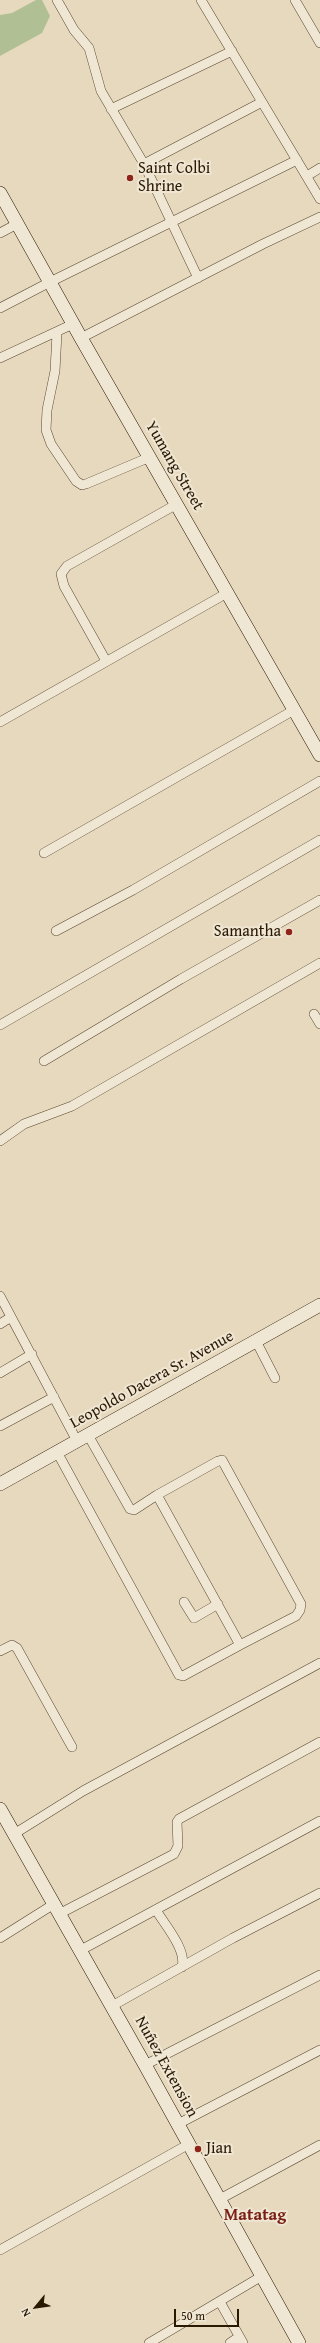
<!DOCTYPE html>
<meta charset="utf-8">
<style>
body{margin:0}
#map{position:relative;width:320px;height:2343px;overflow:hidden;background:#e7d9bd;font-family:"Gentium Book Plus",serif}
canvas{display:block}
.north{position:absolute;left:16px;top:2287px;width:40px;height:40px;-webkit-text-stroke:3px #efe6d4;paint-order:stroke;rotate:241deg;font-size:11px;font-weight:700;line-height:16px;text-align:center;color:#2a1902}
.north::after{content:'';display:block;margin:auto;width:14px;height:18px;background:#2a1902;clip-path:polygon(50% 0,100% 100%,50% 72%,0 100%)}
.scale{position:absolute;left:174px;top:2309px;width:65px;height:18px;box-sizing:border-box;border:2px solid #2a1902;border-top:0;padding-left:5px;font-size:12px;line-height:14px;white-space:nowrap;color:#2a1902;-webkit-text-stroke:3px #efe6d4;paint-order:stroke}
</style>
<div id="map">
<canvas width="320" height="2343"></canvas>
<div class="north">N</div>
<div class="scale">50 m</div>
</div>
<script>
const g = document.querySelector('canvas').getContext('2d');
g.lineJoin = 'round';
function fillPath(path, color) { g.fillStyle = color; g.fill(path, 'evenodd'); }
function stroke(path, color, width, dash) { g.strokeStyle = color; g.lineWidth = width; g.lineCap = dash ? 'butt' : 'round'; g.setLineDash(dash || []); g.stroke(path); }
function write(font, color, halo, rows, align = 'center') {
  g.font = font + ' "Gentium Book Plus",serif'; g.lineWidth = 4; g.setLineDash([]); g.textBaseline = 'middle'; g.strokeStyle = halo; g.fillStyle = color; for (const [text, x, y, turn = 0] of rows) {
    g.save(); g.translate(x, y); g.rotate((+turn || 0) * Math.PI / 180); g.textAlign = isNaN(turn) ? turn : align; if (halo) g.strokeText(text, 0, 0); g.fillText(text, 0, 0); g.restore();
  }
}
fillPath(new Path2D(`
 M36 0H42L50 16 42 33 0 56V15L12 13Z`), '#b1c094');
const street = new Path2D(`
 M57 0 74 30 89 48 101 91 144 164 198 278
 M201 0 320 199
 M295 0 320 43
 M111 109 232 51
 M144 164 262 102
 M307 176 320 168
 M0 233 17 224
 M0 308 50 282 297 160
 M57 333 55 371 47 410 46 430 51 444 76 481 82 485 86 484 150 457
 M81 338 263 244 320 217
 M0 358 73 324
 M106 661 64 586 61 574 67 566 177 504
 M0 722 227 593
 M44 853 294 710
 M56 931 133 890 320 781
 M314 1014 320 1024
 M0 1025 320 840
 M44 1061 181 979 320 900
 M0 1141 24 1124 72 1106 320 963
 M0 1296 77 1441
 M0 1324 11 1317
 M256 1341 275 1378
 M0 1373 32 1354
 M0 1426 54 1397
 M57 1452 179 1675 183 1676 240 1645 157 1495 134 1510 130 1509 88 1435
 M157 1495 218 1461 222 1460 301 1604 300 1610 296 1616 240 1645
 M184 1602 194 1618 218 1604
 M0 1651 12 1645 17 1648 72 1747
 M14 1834 83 1791 320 1663
 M156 1910C165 1925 187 1950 182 1967
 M59 1914 174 1854 178 1846 177 1822 179 1819 320 1742
 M0 1938 54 1904
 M81 1950 320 1821
 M112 2006 233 1938 320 1893
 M145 2065 320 1975
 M178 2124 320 2050
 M220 2199 320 2145
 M0 2250 189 2144
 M220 2302 243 2343
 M149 2343 262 2276
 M230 2343 239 2337`);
const secondary = new Path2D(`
 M0 193 81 338 320 755
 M0 1484 320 1305
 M0 1809 145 2065 299 2343`);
stroke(street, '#594931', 10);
stroke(secondary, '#2a1902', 14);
stroke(street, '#efe6d4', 9);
stroke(secondary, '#efe6d4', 13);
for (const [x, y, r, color] of [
 [130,178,4,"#8f2418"],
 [289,932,4,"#8f2418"],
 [198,2149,4,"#8f2418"]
]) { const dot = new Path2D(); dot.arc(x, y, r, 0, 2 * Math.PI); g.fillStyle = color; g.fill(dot); stroke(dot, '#efe6d4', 1.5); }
write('16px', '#2a1902', '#efe6d4', [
 ["Saint Colbi",138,169],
 ["Shrine",138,187],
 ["Samantha",281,932,"right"],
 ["Jian",206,2149]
], 'left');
write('16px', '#2a1902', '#efe6d4', [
 ["Yumang Street",174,466,60],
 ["Leopoldo Dacera Sr. Avenue",152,1380,-29],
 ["Nuñez Extension",166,2067,61]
]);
write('bold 17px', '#7a1f14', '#efe6d4', [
 ["Matatag",255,2216]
]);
</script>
